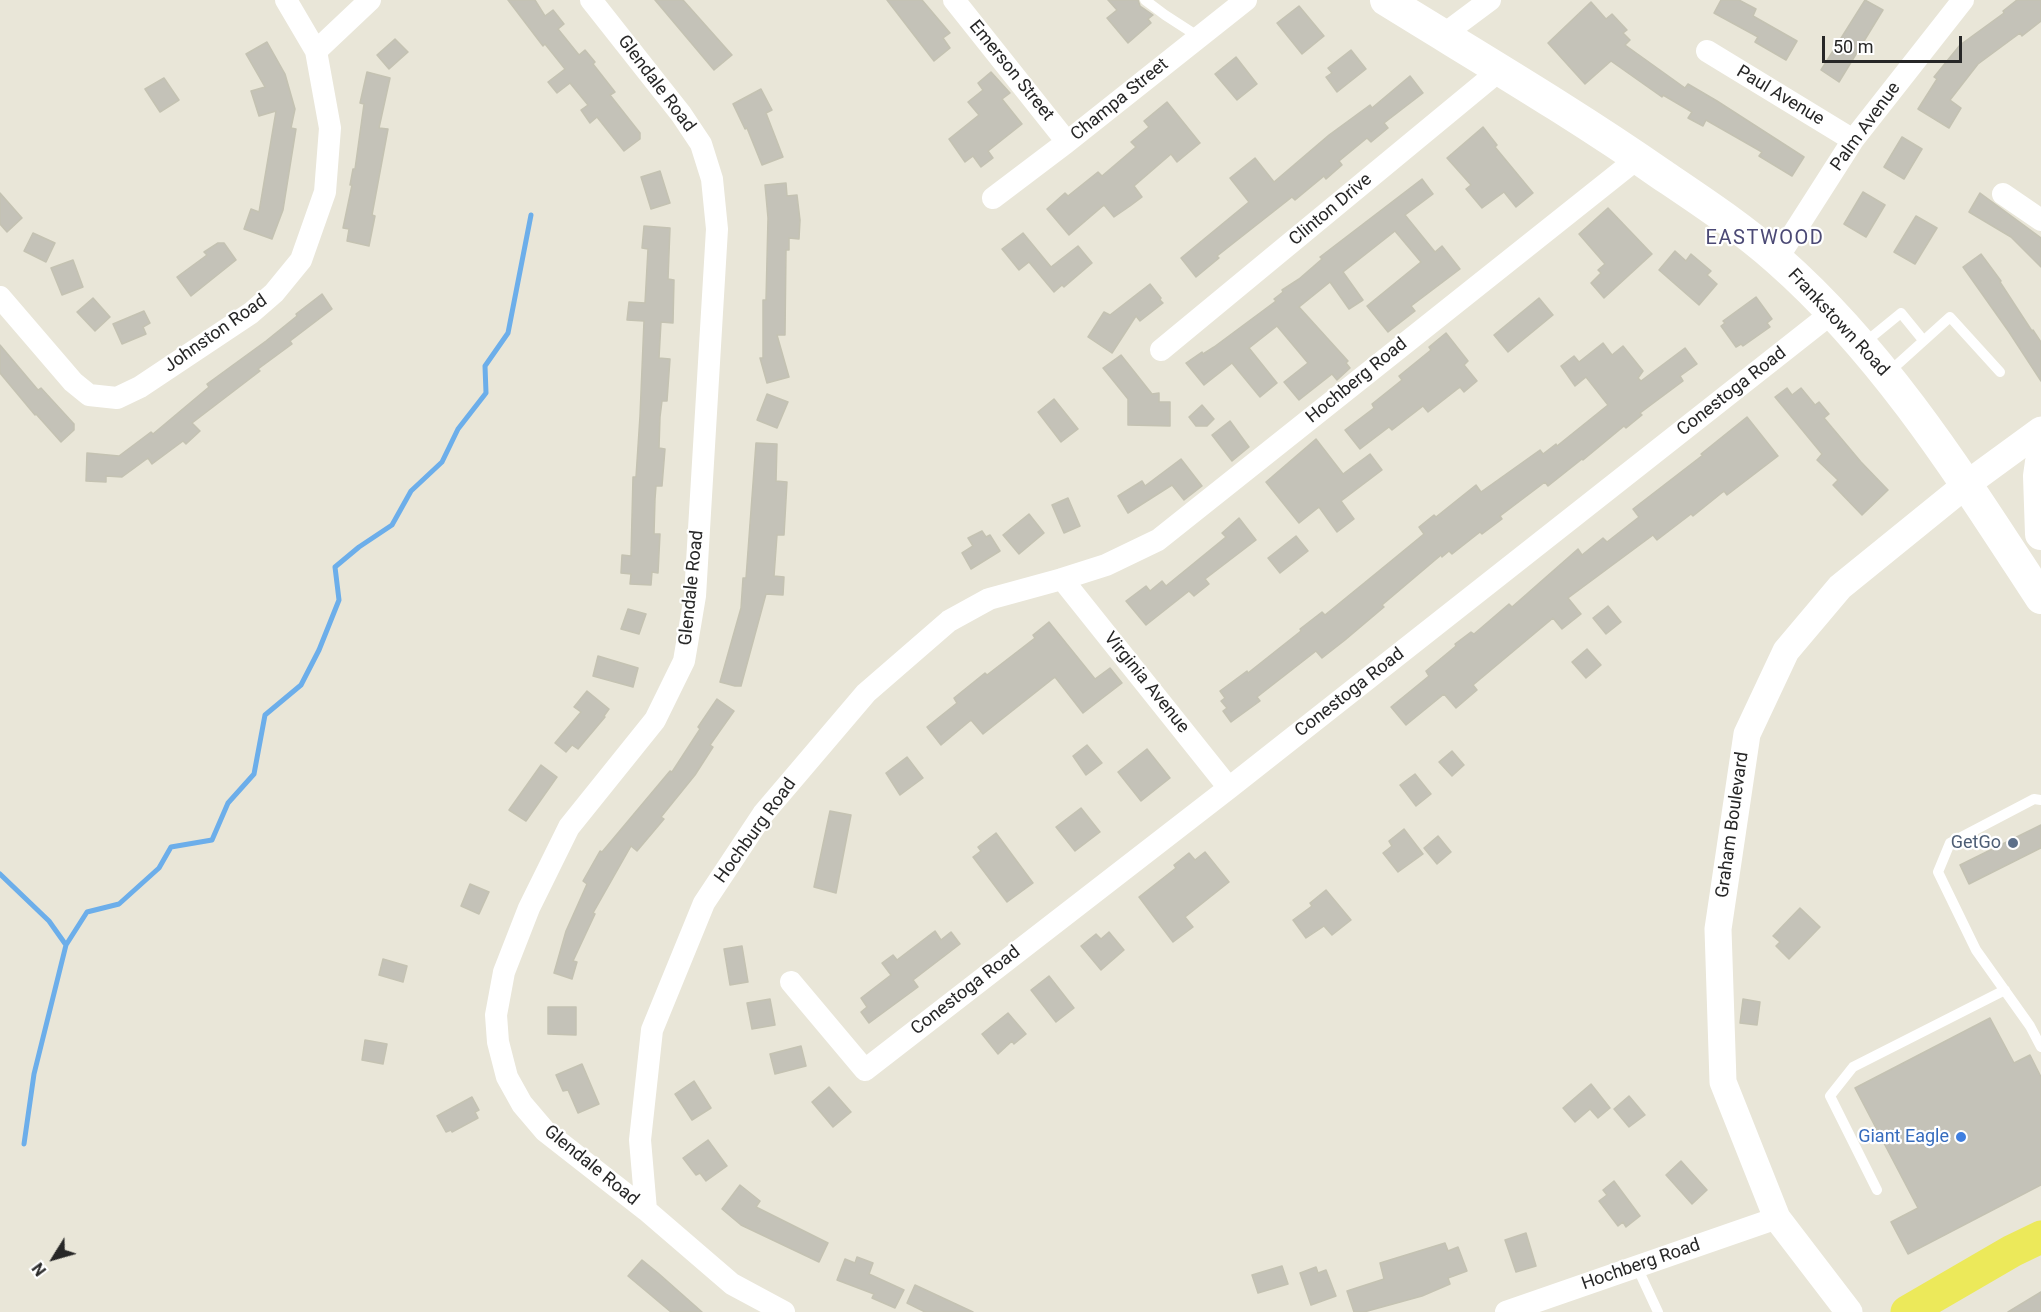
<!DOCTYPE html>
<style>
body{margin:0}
#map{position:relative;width:2041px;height:1312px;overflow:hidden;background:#e9e6d8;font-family:Roboto,sans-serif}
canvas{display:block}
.north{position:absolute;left:24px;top:1228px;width:60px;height:60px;-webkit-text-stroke:4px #fff;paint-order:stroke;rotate:233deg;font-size:16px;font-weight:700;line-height:24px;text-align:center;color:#272727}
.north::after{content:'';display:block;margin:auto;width:21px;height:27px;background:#272727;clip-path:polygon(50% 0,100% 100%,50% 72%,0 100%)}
.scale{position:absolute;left:1822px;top:36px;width:140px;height:27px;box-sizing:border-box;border:3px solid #272727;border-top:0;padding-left:8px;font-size:18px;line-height:21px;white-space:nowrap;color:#272727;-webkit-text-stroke:4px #fff;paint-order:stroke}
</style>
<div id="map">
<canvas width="2041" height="1312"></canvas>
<div class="north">N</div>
<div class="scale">50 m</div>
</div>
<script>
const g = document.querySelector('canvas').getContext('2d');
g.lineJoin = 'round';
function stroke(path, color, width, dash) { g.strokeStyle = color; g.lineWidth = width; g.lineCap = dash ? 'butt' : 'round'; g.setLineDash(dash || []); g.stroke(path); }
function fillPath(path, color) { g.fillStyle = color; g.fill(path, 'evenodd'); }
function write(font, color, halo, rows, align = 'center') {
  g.font = font + ' Roboto,sans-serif'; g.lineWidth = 4.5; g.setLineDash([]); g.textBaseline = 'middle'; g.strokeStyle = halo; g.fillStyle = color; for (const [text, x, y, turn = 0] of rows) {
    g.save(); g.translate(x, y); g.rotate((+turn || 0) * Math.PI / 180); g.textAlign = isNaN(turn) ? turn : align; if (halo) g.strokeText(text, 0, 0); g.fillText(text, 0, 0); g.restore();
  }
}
stroke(new Path2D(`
 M0 874 49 921 66 945 34 1074 24 1144
 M66 945 87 912 119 904 159 868 171 847 212 840 228 803 254 774 265 715 301 685 319 650 339 600 335 567 359 547 392 525 411 491 442 462 458 429 486 393 485 366 508 333 531 215`), '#6caeea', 5);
const building = new Path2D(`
 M508 0H535L545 16 553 10 564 24 558 29 579 55 585 50 595 62 593 64 615 92 610 95 640 133V139L624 151 597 117 590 123 581 110 588 105 570 83 557 93 548 82 565 69 545 44 543 46Z
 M655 0H683L732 55 714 70Z
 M887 0H922L950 33 943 38 950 48 934 61Z
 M1108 0H1138L1140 6 1153 15 1148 19 1151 23 1128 43 1107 18 1117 10Z
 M1721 0H1739L1756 9 1753 16 1797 41 1786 60 1755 42 1758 37 1714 13Z
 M1865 0 1883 10 1839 82 1821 70Z
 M2017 0H2041V21L2022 36 2020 33 1978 64 1950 100 1961 108 1949 128 1918 109 1937 79 1934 77 1960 45 2004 13 2003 11Z
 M1591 2 1606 19 1612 14 1627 30 1623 33 1630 40 1625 45 1685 88 1688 84 1717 101 1804 157 1792 176 1759 156 1762 152 1706 120 1703 126 1688 118 1692 112 1663 95 1662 97 1611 61 1585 84 1548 43Z
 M1299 6 1324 36 1302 54 1277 23Z
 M395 39 408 52 389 69 377 55Z
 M267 42 285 74 295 109 291 128 296 129 283 210 272 239 244 229 251 209 259 212 276 111 259 116 251 91 265 87 246 54Z
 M1351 50 1366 69 1337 92 1326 77 1332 73 1328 68Z
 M1236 57 1257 84 1237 100 1215 74Z
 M367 72 390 78 379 128 388 129 372 215 375 216 369 246 347 241 349 229 343 228 352 185H350L353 169H355L364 104 360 103Z
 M991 72 1010 93 1002 99 1022 124 988 151 993 158 981 167 973 156 965 162 949 139 979 115 968 102 983 90 978 83Z
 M1410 76 1423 93 1384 123 1388 128 1371 142 1367 138 1339 161 1342 165 1326 179 1324 176 1295 200 1292 197 1217 256 1219 258 1196 277 1181 258 1249 202 1230 178 1255 158 1274 182 1329 135 1370 105 1372 108Z
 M164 78 179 100 160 112 145 89Z
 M761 89 772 110 766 113 783 157 762 165 747 128 745 129 733 104Z
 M1167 102 1200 143 1177 162 1171 154 1134 186 1142 197 1130 206 1114 217 1104 205 1069 235 1047 209 1065 193 1068 196 1098 172 1102 176 1136 147 1131 142 1149 127 1144 121Z
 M1483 127 1497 145 1495 147 1533 193 1516 207 1504 192 1482 208 1466 189 1471 185 1447 158Z
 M1902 137 1922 149 1904 179 1884 167Z
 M660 171 670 203 651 209 641 177Z
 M1422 179 1433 194 1405 215 1435 252 1442 246 1460 269 1411 306 1415 311 1388 332 1367 306 1421 262 1395 231 1343 272 1363 300 1349 309 1330 282 1299 307 1348 361 1346 363 1350 368 1337 380 1332 374 1299 400 1284 382 1308 363 1277 326 1249 348 1277 383 1260 397 1232 363 1204 385 1186 363 1202 352 1203 354 1214 347 1276 301 1274 299 1283 292 1282 290 1299 279 1322 259 1320 257Z
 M786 183 787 196 797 195 800 220 799 239 789 238V250H786L785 335H777L789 377 767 383 760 358H763V300H766L768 218 765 185Z
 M1863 192 1885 205 1866 237 1844 224Z
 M0 193 22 218 7 232 0 224Z
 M1980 193 2041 238V267L2011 237 1969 212Z
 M1608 208 1652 254 1604 298 1591 283 1601 273 1598 270 1605 264 1579 234Z
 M1916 216 1937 228 1915 264 1894 252Z
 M644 226 670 228 668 279 674 280 673 323 661 322 659 358 670 359 667 401H662L660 417 659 448 665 449 662 486H656L655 499 654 534H660L658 573 652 572 651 585 630 584 631 574 621 573 622 555 631 556 633 477H636L640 416 644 321 627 320 629 302 645 303 648 249 642 248Z
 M33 233 55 243 46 262 24 251Z
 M1023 233 1051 267 1078 246 1092 263 1064 287 1062 285 1054 292 1029 262 1019 270 1002 249Z
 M218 243H224L236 260 191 296 177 277 207 255 204 252Z
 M1675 251 1686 261 1691 254 1711 271 1707 275 1717 284 1699 305 1659 270Z
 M1981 254 2001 281 2000 282 2032 331 2033 330 2041 342V381L2009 332 1963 267Z
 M73 260 83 287 62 295 51 268Z
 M1150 284 1161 298 1160 300 1163 303 1140 321 1136 316 1112 353 1088 337 1104 312 1110 315Z
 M322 294 332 309 290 341 292 344 258 369 260 371 192 423 200 431 186 444 183 441 152 464 148 458 122 477 106 476V482L86 481 87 453 119 456 151 432 153 434 209 387 207 384 266 341 297 316 296 314Z
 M1756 297 1772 319 1767 323 1770 327 1743 346 1741 344 1736 347 1721 326 1725 323 1723 321Z
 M93 298 110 317 95 331 77 312Z
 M1539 298 1553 315 1508 352 1494 335Z
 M144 311 150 323 143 327 146 334 122 344 113 324Z
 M1446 333 1468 361 1464 365 1477 381 1464 392 1460 387 1428 412 1423 406 1392 430 1389 427 1360 449 1345 430 1374 408 1372 404 1402 380 1399 376 1431 350 1429 347Z
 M1603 343 1612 355 1623 346 1643 371 1638 378 1641 381 1685 348 1697 364 1680 376 1683 381 1640 413 1642 415 1626 428 1624 426 1583 460 1582 459 1548 486 1545 482 1500 516 1502 519 1482 534 1480 532 1452 554 1449 551 1442 557 1441 555 1382 605 1384 607 1345 640 1322 658 1316 651 1257 697 1260 701 1231 722 1223 711 1227 708 1221 701 1225 698 1220 691 1247 671 1248 673 1301 631 1300 629 1322 612 1325 615 1385 566 1424 534 1419 527 1434 515 1436 517 1476 485 1481 492 1540 450 1543 454 1556 444 1557 446 1608 405 1586 377 1575 386 1561 366 1574 356 1579 362Z
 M0 345 38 390 41 388 74 424V430L61 442 36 414 35 415 0 373Z
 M1121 355 1152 394 1159 393V402H1170V426L1128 425V399L1103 368Z
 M1787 388 1792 395 1801 388 1815 405 1819 402 1829 414 1824 418 1861 462 1888 490 1862 515 1833 485 1838 480 1817 460 1822 454 1775 397Z
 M767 394 788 402 777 428 757 420Z
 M1054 399 1078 429 1061 442 1038 412Z
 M1202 405 1214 419 1207 426H1196L1189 417Z
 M1747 417 1778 456 1727 495 1724 491 1693 516 1691 514 1657 540 1653 535 1568 598 1581 614 1562 629 1553 618 1473 685 1477 690 1456 708 1444 694 1406 725 1391 707 1429 676 1426 671 1456 646 1455 644 1471 632 1474 634 1509 604 1512 607 1578 549 1582 555 1603 538 1607 542 1639 517 1633 509 1703 455 1701 454Z
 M1230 421 1249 447 1232 461 1212 435Z
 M1316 439 1343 474 1370 454 1382 470 1341 501 1354 519 1337 532 1319 507 1299 523 1266 482Z
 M756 443 777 444 776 481 787 482 784 535H777L774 576 784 577 783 595 766 594 741 686H735L720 682 741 608 743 578H746Z
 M1181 459 1202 486 1184 500 1172 485 1128 513 1118 496 1142 481 1145 486Z
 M1068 498 1080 526 1064 533 1052 505Z
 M1029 514 1044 533 1019 554 1003 535Z
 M1239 518 1256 540 1205 579 1209 584 1194 596 1189 591 1146 625 1126 601 1146 586 1150 591 1162 581 1166 586 1226 537 1222 533Z
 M982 531 986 537 990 535 1000 551 971 569 962 553 973 546 968 538Z
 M1296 536 1308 551 1280 573 1268 558Z
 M1608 606 1621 622 1606 634 1593 618Z
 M628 609 646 614 639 634 621 629Z
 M1049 622 1095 679 1110 668 1122 683 1083 713 1055 677 983 734 971 720 941 745 927 727 957 703 954 698 985 673 987 675 1035 638 1033 635Z
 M1587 649 1601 665 1586 678 1572 662Z
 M598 656 638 668 633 687 593 676Z
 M587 691 609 709 604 716 605 717 578 749 572 745 566 752 555 743 581 712 574 707Z
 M717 699 734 711 710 745 713 747 695 775 661 817 664 819 637 851 631 846 593 913 595 914 573 961 577 962 572 979 554 973 566 931 587 884 583 881 600 851 602 852 670 771 672 772 700 729 698 727Z
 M1087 745 1102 763 1086 775 1073 756Z
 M1147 749 1170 778 1141 801 1118 772Z
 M1452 751 1464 765 1452 776 1439 762Z
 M907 757 923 778 900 795 886 773Z
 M541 765 557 777 526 821 509 810Z
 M1415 774 1431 794 1416 806 1400 785Z
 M1081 808 1100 832 1075 851 1056 827Z
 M830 811 851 815 836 893 814 887Z
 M2041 825V848L1969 884 1960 865Z
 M1404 829 1423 854 1398 872 1383 853 1392 846 1389 841Z
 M996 833 1033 883 1007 902 973 857 981 851 978 847Z
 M1438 836 1451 852 1437 864 1424 848Z
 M1205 852 1229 882 1185 917 1193 927 1173 942 1139 897 1176 868 1174 865 1189 853 1195 860Z
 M470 884 489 892 479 914 461 906Z
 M1326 890 1351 920 1332 935 1324 926 1306 938 1293 920 1312 906 1310 903Z
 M1800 908 1820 927 1789 959 1776 946 1780 942 1773 936Z
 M935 931 941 940 951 932 960 944 913 980 918 987 869 1023 861 1012 867 1007 861 998 891 975 882 963 893 955 897 960Z
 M1109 932 1124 950 1101 970 1081 946 1096 934 1101 939Z
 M742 946 748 982 730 985 724 949Z
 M383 959 407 966 403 982 379 975Z
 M1049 976 1074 1008 1056 1022 1031 990Z
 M770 999 775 1025 752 1029 747 1003Z
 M1743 999 1760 1002 1757 1025 1740 1023Z
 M548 1007H576V1035L548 1034Z
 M1008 1013 1026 1034 1014 1044 1012 1041 998 1054 982 1034Z
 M1990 1018 2014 1063 2030 1055 2041 1077V1185L1908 1254 1891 1222 1918 1208 1855 1088Z
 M365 1040 387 1044 383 1064 362 1060Z
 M801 1046 806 1066 775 1074 770 1054Z
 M582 1064 599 1104 578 1113 568 1090 563 1091 556 1075Z
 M694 1081 711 1108 692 1120 675 1094Z
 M1591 1084 1610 1108 1598 1118 1590 1109 1575 1122 1563 1108Z
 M829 1087 851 1112 833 1127 812 1102Z
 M1629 1096 1645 1115 1629 1127 1614 1109Z
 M472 1097 479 1110 475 1112 478 1118 452 1132 451 1130 446 1132 437 1116Z
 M708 1140 727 1166 706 1181 700 1173 696 1175 683 1158Z
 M1681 1161 1707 1190 1692 1204 1666 1175Z
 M1614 1181 1640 1216 1626 1227 1623 1222 1618 1226 1599 1201 1607 1195 1603 1190Z
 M740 1185 760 1201 756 1207 828 1243 819 1262 741 1225 722 1209Z
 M1526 1233 1536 1266 1516 1272 1505 1240Z
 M1445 1243 1448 1251 1458 1247 1467 1271 1448 1278 1450 1284 1422 1296 1364 1312H1354L1347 1291 1384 1279 1380 1263Z
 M857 1257 873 1263 869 1274 904 1290 895 1308 872 1298 874 1294 837 1280 845 1259 855 1263Z
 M642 1260 658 1273 702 1312H671L628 1276Z
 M1282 1266 1288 1284 1258 1293 1252 1275Z
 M1316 1267 1318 1273 1326 1270 1336 1296 1311 1305 1300 1273Z
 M915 1285 973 1312H925L907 1303Z
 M2041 1292V1312H2008Z`);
fillPath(building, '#c4c2b8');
stroke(building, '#c4c2b2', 1.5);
stroke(new Path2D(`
 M1145 0 1165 15 1199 37
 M1863 344 1901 313 1923 340
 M1889 372 1950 317 2000 372
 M2041 800 2034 799 1950 843 1938 872 1976 950 2030 1026 2041 1047
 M1877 1190 1830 1096 1853 1067 2005 990
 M1637 1267 1658 1312`), '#fff', 10);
stroke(new Path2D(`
 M591 0 681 114 701 144 712 179 717 229 695 596 684 661 655 720 569 827 529 908 504 972 496 1015 498 1042 507 1077 522 1104 545 1131 646 1210 732 1284 784 1312
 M954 0 1067 142
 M1443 35 1490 0
 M316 51 370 0
 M1707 51 1853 140
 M2003 194 2041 220
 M993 198 1067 142 1246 0
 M1777 259 1853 140 1963 0
 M0 297 73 382 89 395 117 398 140 387 251 313 274 293 301 260 325 192 330 128 316 51 286 0
 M1161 350 1500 70
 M1062 579 1229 788
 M791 982 865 1070 1229 788 1833 312
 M646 1210 640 1140 652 1030 704 903 763 814 866 693 949 621 989 599 1062 579 1106 565 1158 540 1638 158
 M1506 1312 1777 1218`), '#fff', 22);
stroke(new Path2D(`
 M1849 1312 1777 1218 1723 1082 1718 929 1747 734 1786 651 1840 587 1967 484 2041 430`), '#fff', 27);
stroke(new Path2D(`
 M1386 0C1478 57 1572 112 1661 174 1701 201 1742 228 1778 260 1886 355 1963 479 2041 598
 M2041 462 2039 476 2041 534`), '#fff', 32);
stroke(new Path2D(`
 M1907 1312 2012 1251 2041 1237`), '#ece95a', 33);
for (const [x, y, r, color] of [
 [2013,843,6,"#5c6f8a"],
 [1961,1137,6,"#3f7fe0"]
]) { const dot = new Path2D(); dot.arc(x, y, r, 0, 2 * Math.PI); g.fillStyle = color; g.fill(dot); stroke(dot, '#fff', 2); }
write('18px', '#272727', '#fff', [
 ["Emerson Street",1011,71,51],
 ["Glendale Road",656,84,53],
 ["Paul Avenue",1780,96,31],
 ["Champa Street",1120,100,-39],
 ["Palm Avenue",1866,127,-54],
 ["Clinton Drive",1331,210,-40],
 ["Frankstown Road",1838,323,47],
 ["Johnston Road",216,334,-35],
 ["Hochberg Road",1357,381,-39],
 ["Conestoga Road",1732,392,-38],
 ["Glendale Road",692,588,-84],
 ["Virginia Avenue",1146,683,51],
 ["Conestoga Road",1350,693,-38],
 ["Graham Boulevard",1733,825,-82],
 ["Hochburg Road",756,831,-54],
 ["Conestoga Road",966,991,-38],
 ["Glendale Road",591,1166,39],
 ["Hochberg Road",1641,1265,-19]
]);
write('18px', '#4e5e75', '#fff', [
 ["GetGo",2001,843]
], 'right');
write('18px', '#366cbe', '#fff', [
 ["Giant Eagle",1949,1137]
], 'right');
g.letterSpacing = '1.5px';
write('20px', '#4b4975', '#fff', [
 ["EASTWOOD",1765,239]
]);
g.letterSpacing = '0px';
</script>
